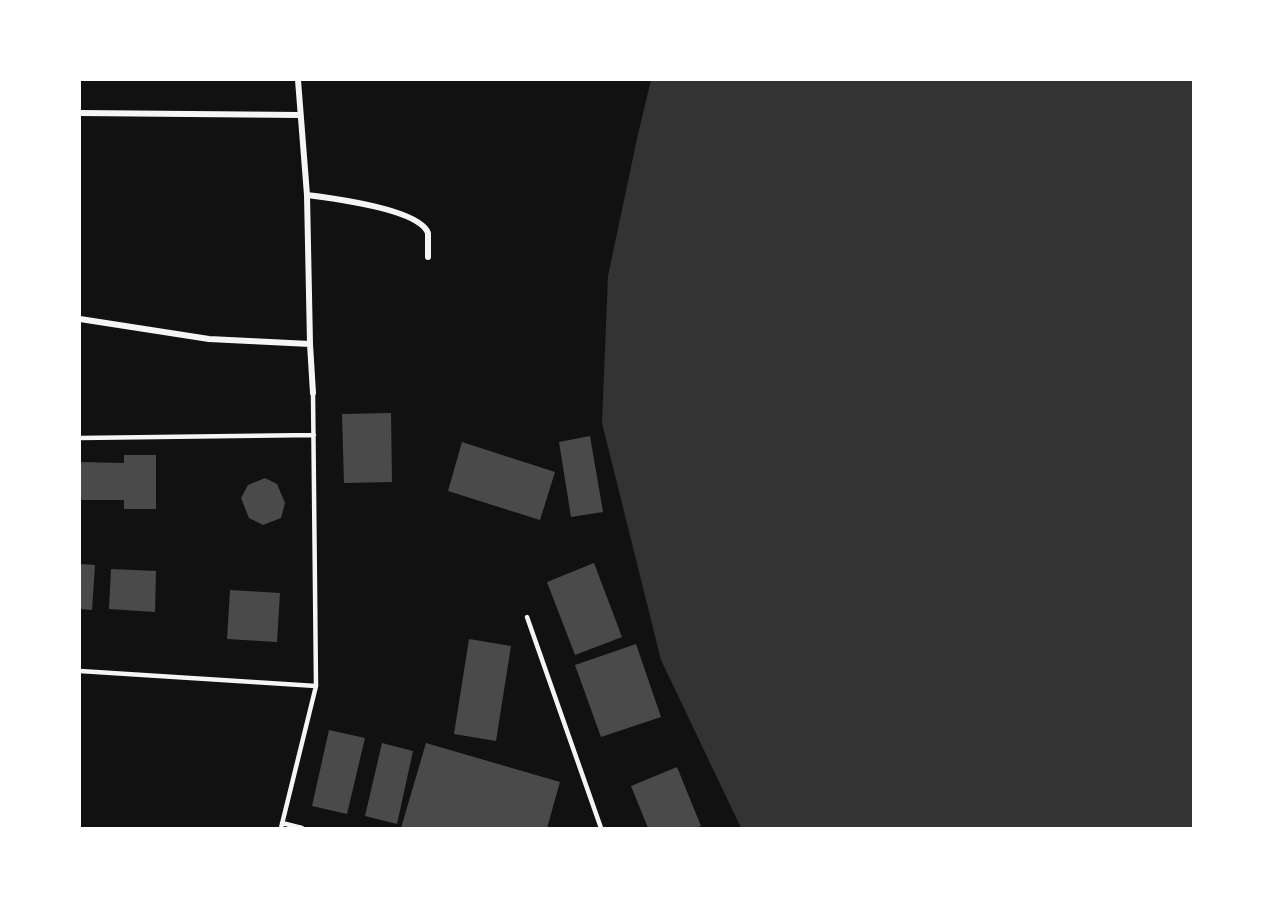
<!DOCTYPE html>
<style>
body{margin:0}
#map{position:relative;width:1273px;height:908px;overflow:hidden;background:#111;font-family:"Work Sans",sans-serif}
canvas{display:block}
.frame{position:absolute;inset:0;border:81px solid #fff;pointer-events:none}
</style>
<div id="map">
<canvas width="1273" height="908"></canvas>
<div class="frame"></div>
</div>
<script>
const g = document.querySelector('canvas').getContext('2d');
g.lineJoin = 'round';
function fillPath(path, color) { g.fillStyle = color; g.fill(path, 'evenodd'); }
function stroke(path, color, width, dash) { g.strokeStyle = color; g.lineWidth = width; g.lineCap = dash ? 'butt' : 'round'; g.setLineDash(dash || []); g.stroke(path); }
fillPath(new Path2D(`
 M651 80H1193V828H741L661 660 602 423 608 276 638 134Z`), '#333');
fillPath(new Path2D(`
 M391 413 392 482 344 483 342 414Z
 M590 436 603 512 571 517 559 442Z
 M462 442 555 472 540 520 448 491Z
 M124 455H156V509H124V500H80V462L124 463Z
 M265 478 277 484 285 503 281 518 263 525 249 518 241 498 248 485Z
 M594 563 622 637 575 655 547 582Z
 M80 564 95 565 92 610 80 609Z
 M111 569 156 571 155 612 109 609Z
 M230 590 280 593 277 642 227 639Z
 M469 639 511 646 496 741 454 734Z
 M636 644 661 717 601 737 575 665Z
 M329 730 365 738 347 814 312 806Z
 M382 743 413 751 397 824 365 816Z
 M426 743 560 782 547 828H401Z
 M677 767 701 826 694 828H648L631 786Z`), '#4a4a4a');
stroke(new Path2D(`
 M80 438 314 435
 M527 617 601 828
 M80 671 316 686
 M282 823 302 828
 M281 828 316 686 313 393`), '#f5f5f5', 4.5);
stroke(new Path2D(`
 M298 80 307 195 310 344 313 393
 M80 113 300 115
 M307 195C331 198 419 209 428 233V257
 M80 319 209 339 310 344`), '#f5f5f5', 6);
</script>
